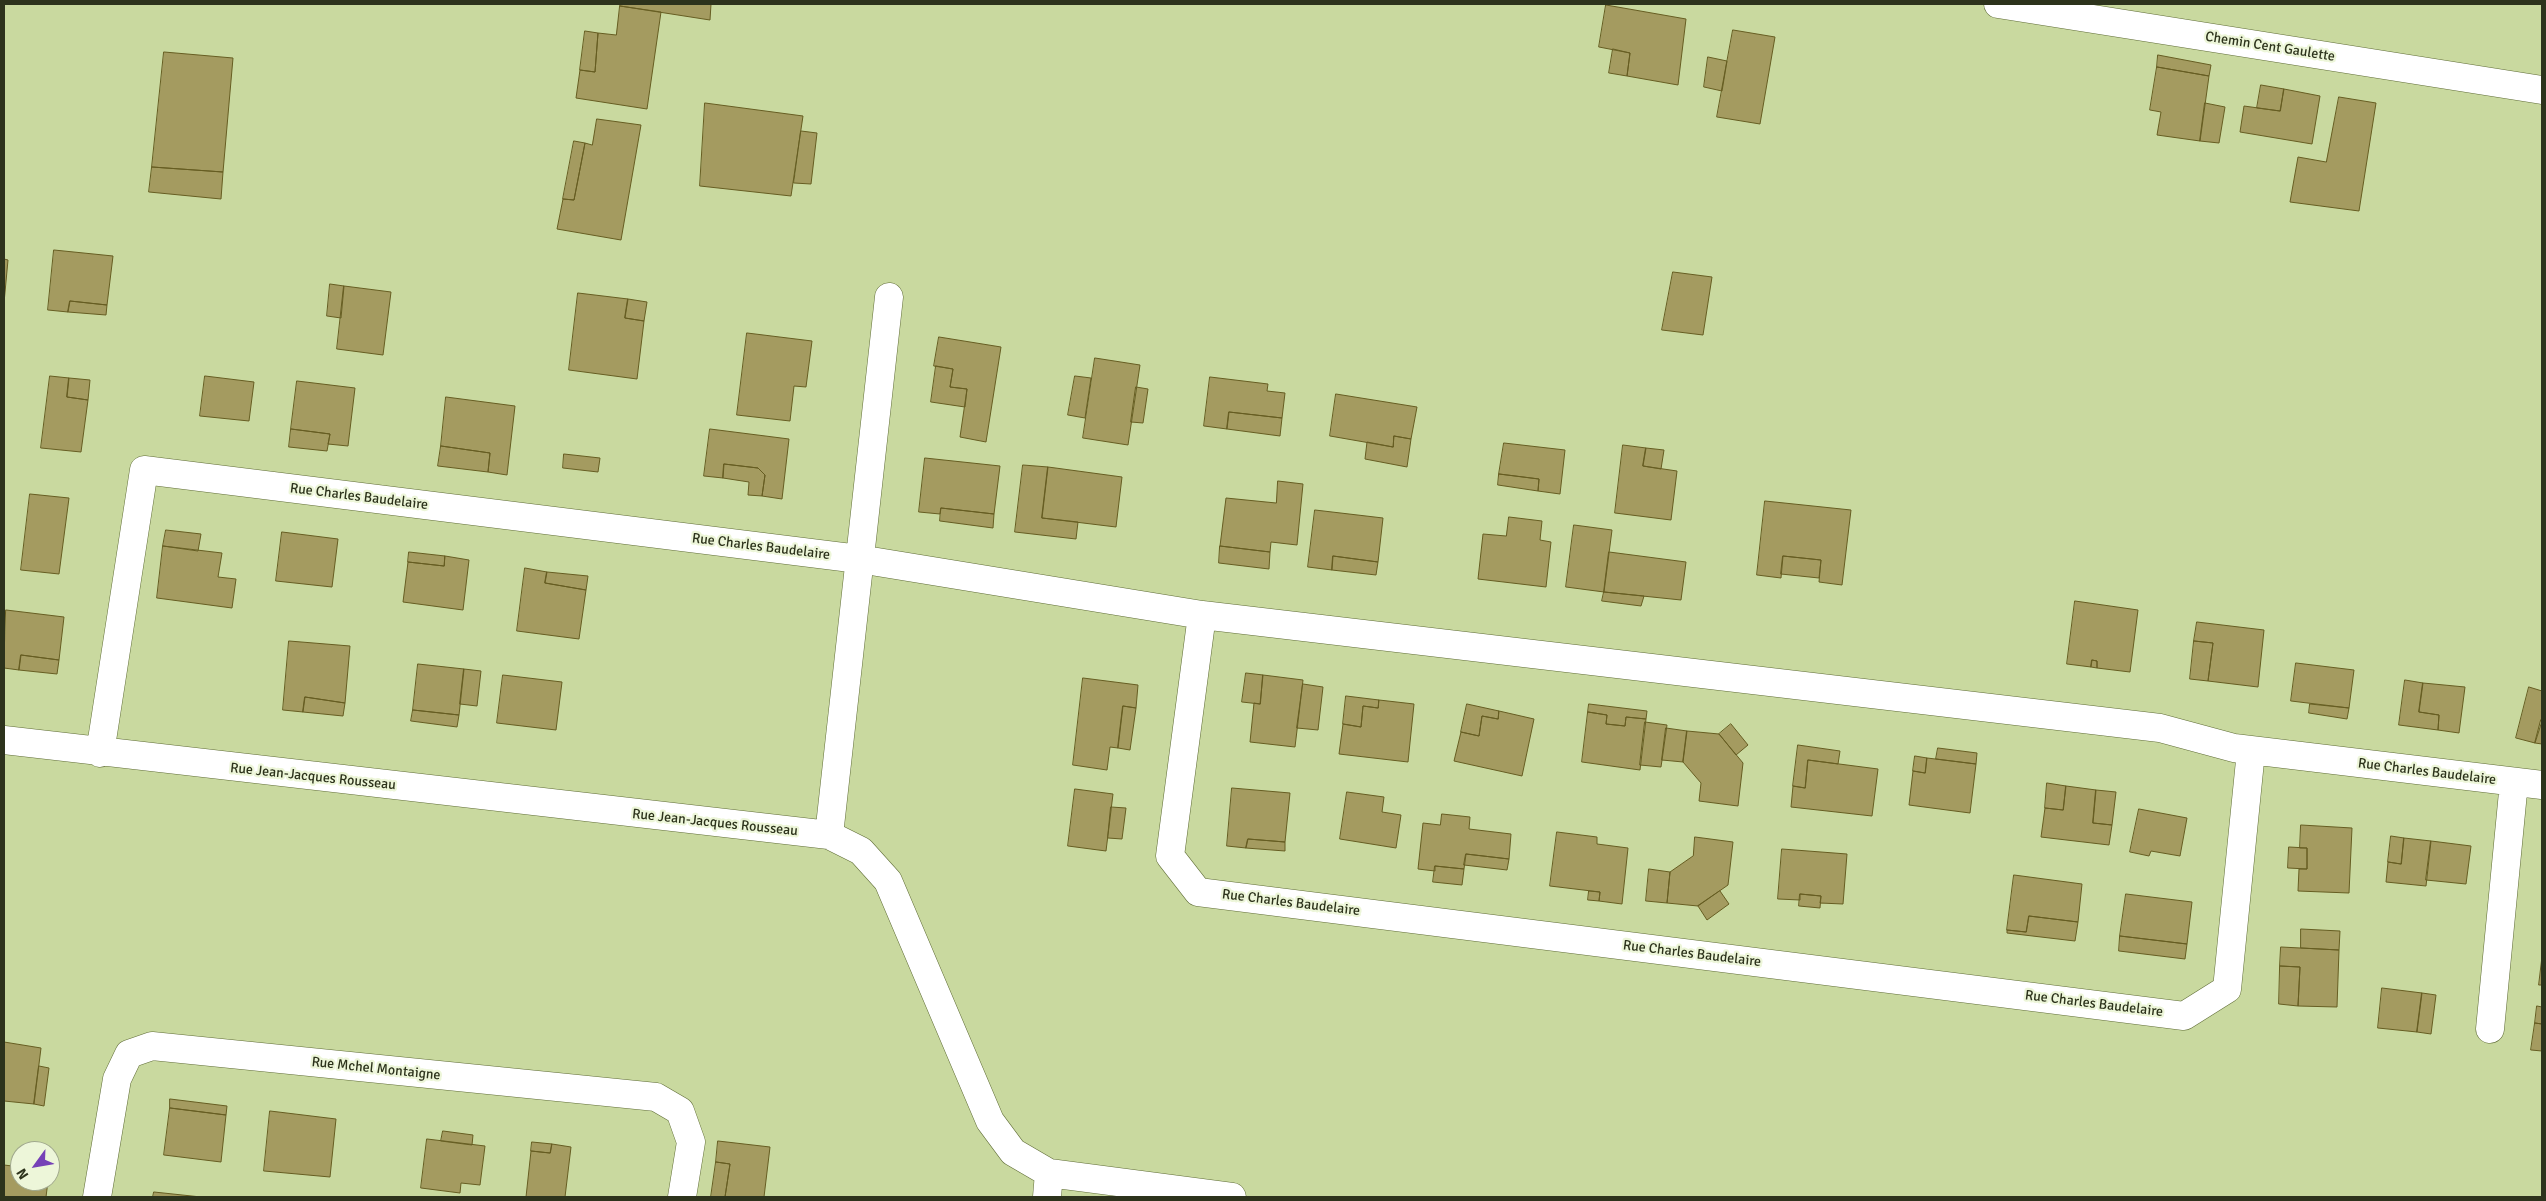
<!DOCTYPE html>
<style>
body{margin:0}
#map{position:relative;width:2546px;height:1201px;overflow:hidden;background:#c9d99f;font-family:Signika,sans-serif}
canvas{display:block}
.frame{position:absolute;inset:0;border:5px solid #2d331c;pointer-events:none}
.north{position:absolute;left:10px;top:1141px;width:50px;height:50px;box-sizing:border-box;background:#edf6d9;border:1px solid #a0a88d;border-radius:50%;rotate:238deg;font-size:14px;font-weight:700;line-height:20px;text-align:center;color:#2d331c}
.north::after{content:'';display:block;margin:auto;width:18px;height:22px;background:#7641b7;clip-path:polygon(50% 0,100% 100%,50% 72%,0 100%)}
</style>
<div id="map">
<canvas width="2546" height="1201"></canvas>
<div class="frame"></div>
<div class="north">N</div>
</div>
<script>
const g = document.querySelector('canvas').getContext('2d');
g.lineJoin = 'round';
function fillPath(path, color) { g.fillStyle = color; g.fill(path, 'evenodd'); }
function stroke(path, color, width, dash) { g.strokeStyle = color; g.lineWidth = width; g.lineCap = dash ? 'butt' : 'round'; g.setLineDash(dash || []); g.stroke(path); }
function write(font, color, halo, rows, align = 'center') {
  g.font = font + ' Signika,sans-serif'; g.lineWidth = 4.5; g.setLineDash([]); g.textBaseline = 'middle'; g.strokeStyle = halo; g.fillStyle = color; for (const [text, x, y, turn = 0] of rows) {
    g.save(); g.translate(x, y); g.rotate((+turn || 0) * Math.PI / 180); g.textAlign = isNaN(turn) ? turn : align; if (halo) g.strokeText(text, 0, 0); g.fillText(text, 0, 0); g.restore();
  }
}
const building = new Path2D(`
 M621 4H711L710 20 620 6Z
 M1606 5 1686 19 1678 85 1627 76 1630 53 1599 47Z
 M620 6 661 12 647 109 576 98 580 70 595 72 598 33 616 35Z
 M1733 30 1775 37 1760 124 1717 117Z
 M585 31 598 33 595 72 580 70Z
 M1613 49 1630 53 1627 76 1609 73Z
 M164 52 233 58 223 172 152 167Z
 M2158 55 2211 65 2209 76 2157 67Z
 M1708 57 1727 61 1722 91 1704 87Z
 M2157 67 2209 76 2200 141 2157 135 2161 112 2150 110Z
 M2261 85 2284 89 2280 111 2257 108Z
 M2284 89 2320 96 2312 144 2240 132 2244 106 2280 111Z
 M2339 97 2376 103 2359 211 2290 202 2298 157 2326 162Z
 M705 103 803 116 791 196 700 186Z
 M2205 103 2225 107 2219 143 2200 141Z
 M597 119 641 125 621 240 557 229 563 199 574 200 585 143 592 145Z
 M801 131 817 133 811 184 794 183Z
 M574 141 585 143 574 200 563 199Z
 M152 167 223 172 221 199 149 192Z
 M54 250 113 256 107 305 70 301 68 312 48 310Z
 M4 259 8 260 4 303Z
 M1673 272 1712 277 1703 335 1662 330Z
 M330 284 344 286 341 318 327 316Z
 M344 286 391 292 383 355 337 349Z
 M578 293 628 299 625 318 644 321 637 379 569 370Z
 M628 299 647 302 644 321 625 318Z
 M70 301 107 305 106 315 68 312Z
 M747 333 812 341 806 387 794 386 790 421 737 415Z
 M939 337 1001 347 986 442 960 437 967 389 950 387 953 369 934 366Z
 M1095 358 1140 365 1128 445 1083 438Z
 M936 366 953 369 950 387 967 389 965 407 931 402Z
 M50 376 69 378 67 397 88 400 81 452 41 448Z
 M205 376 254 382 249 421 200 416Z
 M1075 376 1091 378 1085 418 1068 415Z
 M1210 377 1268 384 1267 391 1285 393 1282 418 1229 412 1227 429 1204 426Z
 M69 378 90 380 88 400 67 397Z
 M297 381 355 388 348 446 328 444 330 434 291 429Z
 M1136 387 1148 389 1143 423 1131 422Z
 M1336 394 1417 407 1411 439 1394 436 1393 447 1330 436Z
 M446 397 515 406 507 475 488 472 490 453 441 446Z
 M1229 412 1282 418 1280 436 1227 429Z
 M291 429 330 434 327 451 289 447Z
 M710 429 789 439 782 499 762 496 765 475 758 468 724 464 723 478 704 476Z
 M1394 436 1411 439 1407 467 1365 459 1367 442 1393 447Z
 M1504 443 1565 450 1560 494 1538 491 1539 479 1499 474Z
 M1623 445 1646 448 1643 466 1677 471 1671 520 1615 513Z
 M441 446 490 453 488 472 438 466Z
 M1646 448 1664 450 1661 469 1643 466Z
 M564 454 600 458 598 472 563 468Z
 M925 458 1000 466 994 514 941 508 940 514 919 512Z
 M724 464 758 468 765 475 762 496 748 495 749 482 723 478Z
 M1023 465 1048 467 1042 518 1078 522 1076 539 1015 532Z
 M1048 467 1122 477 1116 527 1042 518Z
 M1499 474 1539 479 1538 491 1498 485Z
 M1278 481 1303 484 1297 545 1271 542 1270 552 1220 546 1226 498 1276 503Z
 M30 494 69 498 59 574 21 570Z
 M1765 501 1851 510 1842 585 1819 582 1821 560 1783 556 1781 578 1757 575Z
 M941 508 994 514 993 528 940 521Z
 M1315 510 1383 518 1378 562 1333 556 1332 570 1308 567Z
 M1509 517 1542 521 1540 540 1551 542 1546 587 1478 579 1483 534 1506 536Z
 M1574 525 1612 530 1604 592 1566 587Z
 M166 530 201 534 198 551 163 546Z
 M282 532 338 539 332 587 276 581Z
 M163 546 222 553 218 577 236 579 232 608 157 598Z
 M1220 546 1270 552 1269 569 1219 563Z
 M409 552 445 556 444 566 408 562Z
 M1609 552 1686 562 1681 600 1604 592Z
 M445 556 469 560 463 610 403 602 408 562 444 566Z
 M1333 556 1378 562 1376 575 1332 570Z
 M1783 556 1821 560 1819 578 1781 574Z
 M525 568 547 572 545 583 586 590 579 639 517 631Z
 M547 572 588 576 586 590 545 583Z
 M1604 592 1644 596 1641 606 1602 601Z
 M2075 601 2138 610 2130 672 2097 668V661L2092 660 2091 667 2067 664Z
 M6 610 64 617 59 660 21 655 19 670 4 668Z
 M2197 622 2264 630 2258 687 2208 681 2213 643 2194 641Z
 M289 641 350 646 345 703 305 697 303 712 283 710Z
 M2194 641 2213 643 2208 681 2190 679Z
 M21 655 59 660 57 674 19 670Z
 M2092 660 2097 661V668L2091 667Z
 M2296 663 2354 670 2349 708 2291 701Z
 M418 664 464 669 459 715 413 710Z
 M464 669 481 671 477 706 460 704Z
 M1246 673 1263 675 1260 704 1242 702Z
 M503 675 562 682 556 730 497 723Z
 M1263 675 1303 680 1295 747 1250 742 1254 703 1260 704Z
 M1083 678 1138 685 1136 708 1123 706 1118 748 1110 747 1107 770 1073 765Z
 M2405 680 2423 683 2419 712 2439 715 2438 730 2399 725Z
 M2423 683 2465 687 2459 733 2438 730 2439 715 2419 712Z
 M1303 684 1323 687 1318 730 1297 728Z
 M2529 687 2542 691V721L2535 743 2516 738Z
 M1346 696 1379 700 1378 708 1363 706 1361 727 1343 724Z
 M305 697 345 703 343 716 303 712Z
 M1379 700 1414 704 1408 762 1339 754 1343 724 1361 727 1363 706 1378 708Z
 M1467 704 1499 711 1498 719 1482 716 1479 736 1461 732Z
 M1589 704 1647 711 1646 719 1626 717 1625 726 1606 724 1607 715 1588 712Z
 M2310 704 2349 708 2347 719 2309 713Z
 M1123 706 1136 708 1130 750 1118 748Z
 M413 710 459 715 457 727 411 721Z
 M1499 711 1534 719 1522 776 1454 761 1461 732 1479 736 1482 716 1498 719Z
 M1588 712 1607 715 1606 724 1625 726 1626 717 1646 719 1640 770 1582 762Z
 M2541 720 2542 721V744L2535 743Z
 M1645 722 1667 725 1661 767 1640 765Z
 M1731 724 1748 745 1736 755 1719 734Z
 M1666 728 1687 731 1683 762 1662 760Z
 M1687 731 1719 734 1743 763 1738 806 1699 801 1701 783 1683 762Z
 M1798 745 1840 751 1838 764 1808 760 1805 788 1793 786Z
 M1938 748 1977 753 1976 764 1936 759Z
 M1915 756 1927 758 1925 773 1913 771Z
 M1927 758 1976 764 1970 813 1909 805 1913 771 1925 773Z
 M1808 760 1878 769 1872 816 1791 807 1793 786 1805 788Z
 M2047 783 2066 786 2063 810 2045 808Z
 M2066 786 2096 790 2093 823 2112 825 2109 845 2041 837 2045 808 2063 810Z
 M1232 788 1290 793 1285 842 1248 839 1246 848 1227 846Z
 M1075 789 1113 794 1106 851 1068 846Z
 M2096 790 2116 792 2112 825 2093 823Z
 M1347 792 1384 797 1382 812 1401 815 1396 848 1340 839Z
 M1111 807 1126 808 1122 839 1108 838Z
 M2139 809 2187 818 2180 856 2151 851 2149 856 2130 852Z
 M1442 814 1470 817 1469 829 1511 834 1509 859 1466 854 1464 869 1435 866V871L1418 869 1423 823 1440 825Z
 M2301 825 2352 828 2349 893 2298 891 2299 869H2307V848H2300Z
 M1557 832 1597 837V844L1628 848 1622 904 1599 901 1600 892 1550 886Z
 M2391 836 2404 838 2401 864 2388 862Z
 M1695 837 1733 842 1728 885 1698 906 1667 903 1670 872 1693 856Z
 M2404 838 2431 841 2426 886 2386 882 2388 862 2401 864Z
 M1248 839 1285 842V851L1246 848Z
 M2431 841 2471 846 2466 884 2426 880Z
 M2289 847 2307 848V869L2288 868Z
 M1782 849 1847 854 1843 904 1820 903 1821 896 1800 894V900L1778 899Z
 M1466 854 1509 859 1507 870 1464 865Z
 M1435 866 1464 869 1462 885 1433 882Z
 M1649 869 1670 872 1667 903 1646 901Z
 M2014 875 2082 884 2078 922 2029 916 2026 932 2007 930Z
 M1589 891 1600 892 1599 901 1588 900Z
 M1720 891 1729 904 1707 920 1698 906Z
 M1800 894 1821 896 1820 908 1799 906Z
 M2126 894 2192 902 2187 944 2120 936Z
 M2029 916 2078 922 2075 941 2007 933V930L2026 932Z
 M2301 929 2340 931 2339 950 2301 948Z
 M2120 936 2187 944 2185 959 2119 951Z
 M2281 947 2339 950 2337 1007 2298 1006 2300 967 2280 966Z
 M2542 957V985H2539Z
 M2280 966 2300 967 2298 1006 2279 1004Z
 M2382 988 2422 993 2417 1032 2378 1028Z
 M2422 993 2436 995 2431 1034 2417 1032Z
 M2537 1006 2542 1007V1024L2535 1023Z
 M2535 1023 2542 1024V1051L2531 1050Z
 M4 1042 41 1048 34 1104 4 1101Z
 M39 1066 49 1068 44 1106 34 1104Z
 M170 1099 227 1106 226 1115 170 1108Z
 M170 1108 226 1115 221 1162 164 1155Z
 M270 1111 336 1119 330 1177 264 1171Z
 M443 1131 473 1135 472 1145 441 1141Z
 M427 1139 485 1146 480 1185 461 1183 460 1193 421 1188Z
 M718 1141 770 1147 764 1197H725L730 1164 716 1162Z
 M532 1142 552 1144 550 1153 531 1151Z
 M552 1144 571 1147 565 1197H526L531 1151 550 1153Z
 M716 1162 730 1164 725 1197H711Z
 M4 1165 20 1167V1181H48L46 1197H4Z
 M154 1192 201 1197H153Z`);
fillPath(building, '#a49b60');
stroke(building, '#665d22', 1);
const minor = new Path2D(`
 M1998 4 2542 90
 M1202 615 1170 856 1198 892 2184 1016 2227 989 2251 751
 M4 740 829 835 861 851 888 881 990 1121 1013 1152 1049 1173 1232 1197
 M100 753 144 470 859 559 1202 615 2160 728 2234 748 2542 785
 M829 835 889 297
 M2490 1029 2514 782
 M97 1197 117 1079 129 1054 152 1046 656 1097 680 1111 691 1142 682 1197
 M1047 1197 1049 1173`);
stroke(minor, '#606d37', 29);
stroke(minor, '#fff', 28);
write('14px', '#2d331c', '#edf6d9', [
 ["Chemin Cent Gaulette",2270,47,9],
 ["Rue Charles Baudelaire",359,497,7],
 ["Rue Charles Baudelaire",761,547,7],
 ["Rue Charles Baudelaire",2427,772,7],
 ["Rue Jean-Jacques Rousseau",313,777,6],
 ["Rue Jean-Jacques Rousseau",715,823,6],
 ["Rue Charles Baudelaire",1291,903,7],
 ["Rue Charles Baudelaire",1692,954,7],
 ["Rue Charles Baudelaire",2094,1004,7],
 ["Rue Mchel Montaigne",376,1069,6]
]);
</script>
